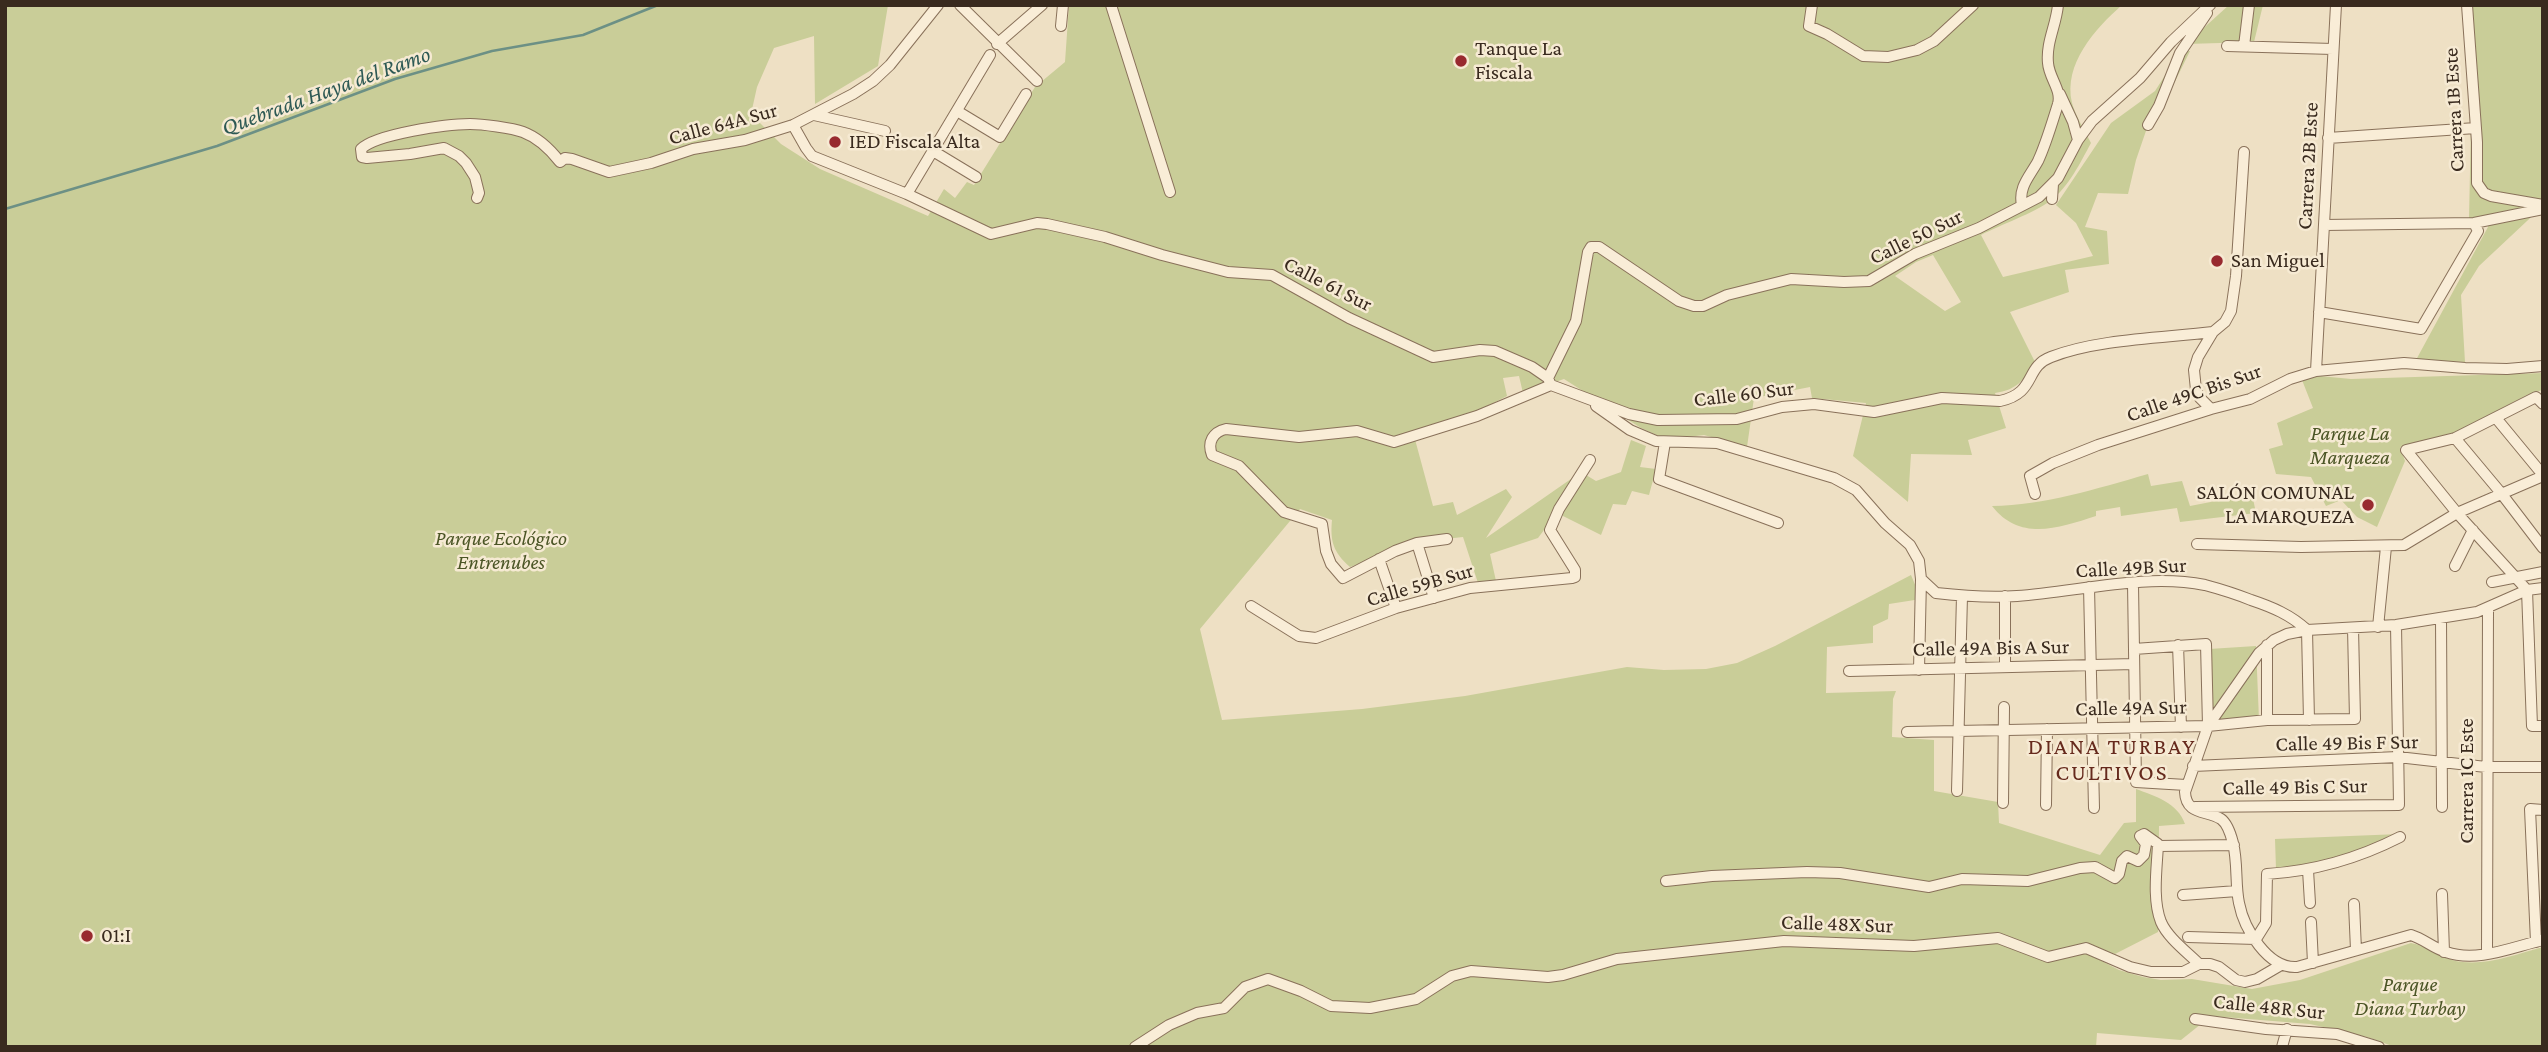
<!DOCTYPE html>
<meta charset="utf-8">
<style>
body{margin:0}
#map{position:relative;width:2548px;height:1052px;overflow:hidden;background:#eee0c4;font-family:"Crimson Pro",serif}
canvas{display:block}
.frame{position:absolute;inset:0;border:7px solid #392a1e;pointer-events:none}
</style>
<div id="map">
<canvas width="2548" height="1052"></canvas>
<div class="frame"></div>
</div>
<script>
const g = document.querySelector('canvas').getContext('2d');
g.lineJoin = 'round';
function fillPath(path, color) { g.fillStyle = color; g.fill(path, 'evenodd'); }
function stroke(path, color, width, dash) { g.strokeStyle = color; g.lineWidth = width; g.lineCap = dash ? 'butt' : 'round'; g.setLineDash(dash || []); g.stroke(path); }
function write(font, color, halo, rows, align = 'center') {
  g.font = font + ' "Crimson Pro",serif'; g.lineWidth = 5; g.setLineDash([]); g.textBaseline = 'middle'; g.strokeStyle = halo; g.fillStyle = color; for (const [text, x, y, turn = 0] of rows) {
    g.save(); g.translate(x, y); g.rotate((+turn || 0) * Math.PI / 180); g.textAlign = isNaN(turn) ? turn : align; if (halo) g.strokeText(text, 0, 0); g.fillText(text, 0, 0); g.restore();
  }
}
fillPath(new Path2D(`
 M5 5H888L878 66 815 104 814 36 774 48 757 87 751 114 781 144 820 169 928 216 944 189 955 198 967 182 974 185 1035 87 1065 62 1069 5H2122C2095 29 2063 64 2072 103 2076 117 2085 131 2091 143 2080 163 2069 187 2050 201 2034 213 2000 225 1981 235L2003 277 2093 256 2076 223 2056 205 2111 123 2155 91 2180 52 2190 51 2160 112 2148 125 2136 160 2128 194 2098 193 2085 227 2107 231 2109 264 2065 270 2069 292 2010 312 2035 362C2024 380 2017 390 1995 393L2006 428 1968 440 1972 455 1911 454 1908 502 1853 456 1866 403 1812 398 1810 387 1754 398 1747 447 1704 435 1679 438 1661 437 1641 428 1564 379 1523 393 1519 376 1503 378 1507 396 1474 413 1413 432 1433 506 1453 502 1457 515 1506 489 1512 497 1486 538 1581 472 1596 481 1621 472 1631 440 1646 446 1640 467 1656 469 1649 495 1632 491 1626 505 1613 504 1601 535 1563 516 1559 510 1538 538 1490 554 1496 581 1478 583 1463 537 1417 542 1350 567C1333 552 1330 541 1332 520L1300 509 1200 629 1222 720 1362 709 1465 696 1627 667 1664 670 1706 669 1737 663 1775 646 1911 575 1921 599 1889 604 1888 619 1873 626V643L1827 647 1826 693 1896 691 1893 699 1892 737 1934 740V791L1998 802 1999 823 2100 855 2124 823 2136 822V789C2155 796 2178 803 2185 824L2159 826 2158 932 2115 954 2098 948V959L2119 970 2143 977 2161 980 2192 979 2252 989 2300 980 2411 943C2426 945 2438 956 2452 960 2482 968 2513 955 2543 947V1047H2395L2367 1037 2310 1024 2211 1016 2181 1040 2097 1033 2096 1047H5ZM1933 255 1961 302 1945 311 1895 276 1916 262Z
 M2229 5H2263L2254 42 2186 44Z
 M2462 5H2543V206L2479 266 2461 295 2465 362 2416 360 2488 227 2487 217 2469 219 2471 123Z
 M2543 373 2542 390 2527 395 2453 434 2400 447 2405 461 2377 527 2357 517 2341 500 2326 506 2311 477 2276 474 2269 449 2283 445 2277 423 2313 408 2302 380 2320 376 2351 379Z
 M2148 474 2151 486 2182 481 2190 506 2252 494 2256 513 2180 522 2177 508 2121 516 2120 507 2096 511V516C2059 528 2020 542 1992 506 2045 505 2096 489 2148 474Z
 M2256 646 2259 720 2212 723 2209 649Z
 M2400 834 2390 835 2376 844 2324 863 2276 869 2275 839Z`), '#c9cd98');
stroke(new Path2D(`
 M5 209 217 146 395 79 492 51 583 35 658 5`), '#6c9085', 2.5);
const minor = new Path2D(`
 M960 5 1037 81
 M1111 5 1170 192
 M1812 5 1809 26 1827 34 1863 56 1888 57 1917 50 1934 41 1973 5
 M2467 5 2477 142V183L2484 193 2491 196 2543 205
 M1061 26 1063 5
 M997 44 1042 5
 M2227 46 2333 49
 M2244 46 2249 5
 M2060 94 2073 122 2078 140
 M957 111 1000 137 1026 94
 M814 115 885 131
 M793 125 806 148 812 156 907 194 991 234 1037 223 1047 224 1105 237 1162 255 1228 272 1272 275 1349 318 1433 357 1480 350 1495 351 1532 367 1548 378 1550 383
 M2148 125 2159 106 2180 53 2207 13
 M2328 138 2476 128
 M933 151 976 177
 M907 194 990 55
 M477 198 479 193 475 177 466 163 459 156 444 148 410 154 367 158 362 157 361 149C376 134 447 124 470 124 482 124 512 128 523 132 539 138 550 149 560 162L565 158 572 159 609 172 651 163 693 149 745 140 793 125 853 94 873 81 890 65 938 5
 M2052 199 2053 184
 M2022 205C2018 187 2030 176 2038 161 2046 144 2052 123 2058 104 2062 90 2049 78 2048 63 2046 42 2056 26 2058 5
 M2324 225 2474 223 2543 209
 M2319 312 2421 329 2478 231 2474 223
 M2316 371 2336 5
 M1548 378 1576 321 1588 252 1591 247H1599L1679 301 1694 306H1703L1727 295 1791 279 1844 282 1869 281 1915 254 1979 228 2039 197 2058 178 2078 140 2092 121 2140 78 2171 42 2210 5
 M2543 404 2536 397 2455 438 2406 450 2457 513 2527 590 2532 726H2543
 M1596 406 1630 430 1656 441 1717 443 1834 478 1856 490 1885 523 1910 545 1919 561 1921 579 1919 670
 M2211 409 2200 398 2196 390 2194 370 2198 357 2213 332 2225 322 2231 311 2236 276 2244 152
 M2496 418 2543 475
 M2455 438 2501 493 2543 548
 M1665 442 1659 479 1778 523
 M2035 494 2030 476 2053 463 2098 445 2211 409 2250 399 2290 379 2316 371 2404 363 2465 368 2507 369 2543 366
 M1447 539 1417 543 1395 551 1343 578 1331 564 1326 551 1322 524 1284 512 1239 466 1212 455C1207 442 1213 432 1226 429L1299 437 1357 431 1394 442 1477 416 1551 385 1629 414 1658 420 1737 419 1782 407 1814 404 1874 412 1942 398 2000 401C2037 393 2024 367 2051 357 2097 339 2163 338 2213 332
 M1417 543 1434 598
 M2197 544 2301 547 2404 545 2457 513 2543 476
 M1379 559 1396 608
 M2455 566 2473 530
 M1921 579 1936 593C1963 596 1990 598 2017 596 2077 592 2145 573 2205 585 2220 589 2236 594 2251 600 2272 607 2291 615 2307 630
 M2492 582 2543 572
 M2133 584 2136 782 2186 785
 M2089 587 2094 808
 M2543 588 2527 590 2477 612 2396 625 2307 630 2287 634 2274 640 2259 653 2208 726 2185 792C2186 815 2206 810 2221 819 2228 824 2231 835 2233 843 2238 863 2235 884 2239 903 2244 929 2268 969 2297 967L2411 935C2424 939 2433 948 2446 952 2477 963 2512 947 2543 940
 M1251 606 1299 636 1316 638 1396 608 1470 588 1572 578 1575 577V570L1550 530 1559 509 1590 460
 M2441 618 2442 807
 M2396 625 2399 804
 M2378 627 2386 547
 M2307 630 2309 720
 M2178 645 2181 727
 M2134 649 2206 644 2208 726
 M2005 667V596
 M1849 671 2134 664
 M2267 720V645
 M1907 732 2208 726 2267 720 2355 719 2353 628
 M2193 766 2398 757 2486 767H2543
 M1957 791 1962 596
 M2003 803 2004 707
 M2046 805 2047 729
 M2195 807 2399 805
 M2158 846 2234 845
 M2308 870 2310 903
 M1666 881 1712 876 1807 872 1840 873 1929 887 1962 879 2028 881 2080 868 2095 867 2115 878 2119 874 2122 861 2127 856 2138 861 2144 855 2146 844 2140 836 2144 834 2158 844C2157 868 2152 899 2161 922 2168 938 2187 952 2199 964
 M2442 894 2444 952
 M2183 895 2237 891
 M2354 904 2356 950
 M2311 922 2313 963
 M2188 937 2256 939 2266 923 2267 874C2315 871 2357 859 2400 837
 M2536 942 2530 809 2543 810
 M2487 954 2488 609
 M2195 1019 2266 1029 2337 1034 2379 1047
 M1135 1047 1169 1025 1197 1013 1224 1008 1245 987 1268 979 1301 991 1331 1006 1370 1008 1416 999 1452 976 1471 971 1548 977 1563 975 1617 959 1784 941 1914 946 1998 938 2048 957 2086 948 2130 967 2151 972H2183L2199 964H2210L2219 967 2236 980 2245 982 2257 979 2281 965
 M2282 1047 2287 1029`);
stroke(minor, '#89715a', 12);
stroke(minor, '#f9edd7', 10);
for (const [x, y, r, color] of [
 [1461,61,7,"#982a2f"],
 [835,142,7,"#982a2f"],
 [2217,261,7,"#982a2f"],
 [2368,505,7,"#982a2f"],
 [87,936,7,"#982a2f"]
]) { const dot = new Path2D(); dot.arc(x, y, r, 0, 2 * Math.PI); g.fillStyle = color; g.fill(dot); stroke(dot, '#f6ead3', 2.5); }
write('21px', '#392a1e', '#f6ead3', [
 ["Tanque La",1475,49],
 ["Fiscala",1475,73],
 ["IED Fiscala Alta",849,142],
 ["San Miguel",2231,261],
 ["SALÓN COMUNAL",2354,493,"right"],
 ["LA MARQUEZA",2354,517,"right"],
 ["01:I",101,936]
], 'left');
write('21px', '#392a1e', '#f6ead3', [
 ["Carrera 1B Este",2454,110,-93],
 ["Calle 64A Sur",723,124,-15],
 ["Carrera 2B Este",2308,166,-87],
 ["Calle 50 Sur",1916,237,-26],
 ["Calle 61 Sur",1328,284,27],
 ["Calle 49C Bis Sur",2194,393,-19],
 ["Calle 60 Sur",1744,394,-7],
 ["Calle 49B Sur",2131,568,-3],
 ["Calle 59B Sur",1420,585,-16],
 ["Calle 49A Bis A Sur",1991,648,-1],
 ["Calle 49A Sur",2131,708,-1],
 ["Calle 49 Bis F Sur",2347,743,-1],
 ["Carrera 1C Este",2467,781,-90],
 ["Calle 49 Bis C Sur",2295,787,-1],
 ["Calle 48X Sur",1837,924,2],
 ["Calle 48R Sur",2269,1007,6]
]);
write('italic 21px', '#4b5525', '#f6ead3', [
 ["Parque La",2350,434],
 ["Marqueza",2350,458],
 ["Parque Ecológico",501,539],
 ["Entrenubes",501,563],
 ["Parque",2410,985],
 ["Diana Turbay",2410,1009]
]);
write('italic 23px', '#2d5954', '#f6ead3', [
 ["Quebrada Haya del Ramo",326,91,-20]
]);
g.letterSpacing = '2px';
write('23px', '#662a1d', '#f6ead3', [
 ["DIANA TURBAY",2112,747],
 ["CULTIVOS",2112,773]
]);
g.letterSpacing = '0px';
</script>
